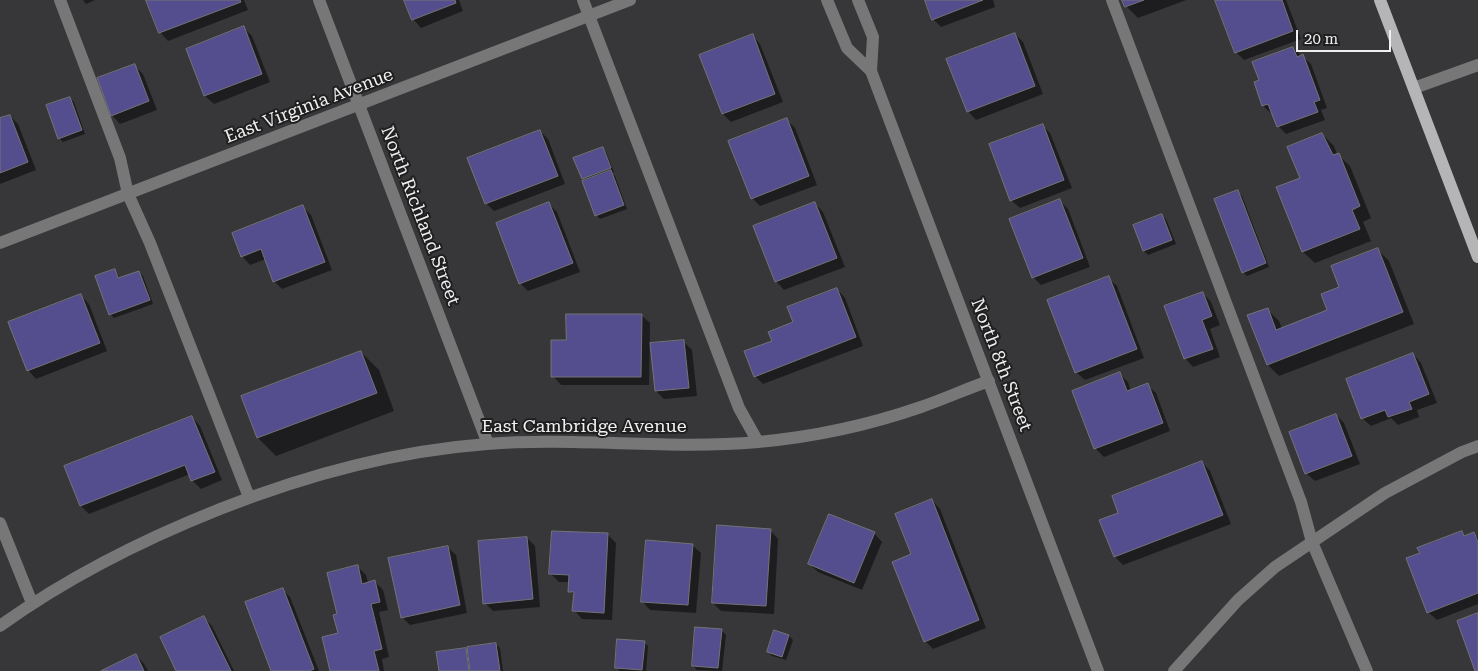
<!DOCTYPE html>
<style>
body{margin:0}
#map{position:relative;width:1478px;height:671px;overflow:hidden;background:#37373a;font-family:"Roboto Serif",serif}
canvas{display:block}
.scale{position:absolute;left:1296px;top:30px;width:95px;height:22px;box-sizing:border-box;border:2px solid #f0f0f1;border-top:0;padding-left:6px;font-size:15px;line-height:18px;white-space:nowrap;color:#f0f0f1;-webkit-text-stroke:4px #1f1f20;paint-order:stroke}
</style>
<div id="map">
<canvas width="1478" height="671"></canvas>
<div class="scale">20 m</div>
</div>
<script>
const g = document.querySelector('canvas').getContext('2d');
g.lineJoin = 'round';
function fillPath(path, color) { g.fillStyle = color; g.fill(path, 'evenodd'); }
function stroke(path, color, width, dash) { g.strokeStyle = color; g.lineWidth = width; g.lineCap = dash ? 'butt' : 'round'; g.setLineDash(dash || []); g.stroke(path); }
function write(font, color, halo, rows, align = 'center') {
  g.font = font + ' "Roboto Serif",serif'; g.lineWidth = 4; g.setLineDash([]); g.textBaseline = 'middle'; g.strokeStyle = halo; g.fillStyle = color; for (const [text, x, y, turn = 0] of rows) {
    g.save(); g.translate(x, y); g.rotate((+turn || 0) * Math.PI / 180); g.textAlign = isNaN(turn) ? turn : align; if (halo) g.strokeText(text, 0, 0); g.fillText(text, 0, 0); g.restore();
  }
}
fillPath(new Path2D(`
 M83 0H95L86 4Z
 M147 0H244L248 10 168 41 160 32Z
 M405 0H459L463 11 421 28 413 19Z
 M926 0H993L995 7 941 27 933 19Z
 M1123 0H1186L1138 18 1126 6Z
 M1217 0H1286L1301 39 1244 60 1236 52Z
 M244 28 252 36 270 82 214 104 205 96 188 49Z
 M1015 34 1023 42 1043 94 976 120 968 111Z
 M752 35 760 44 783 102 731 122 723 114 701 55Z
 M1293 48 1311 64 1327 108 1321 110 1325 120 1286 134 1278 126 1273 113 1272 114 1263 106 1255 83 1261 81Z
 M134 65 143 74 157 110 120 124 112 115Z
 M70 98 74 102 85 134 63 142 59 138Z
 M10 116 18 124 36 170 0 184V120Z
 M787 120 795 128 817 185 760 206 752 198Z
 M1042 125 1050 133 1072 188 1020 208 1011 200Z
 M540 131 548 139 565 184 494 211 486 203Z
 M1322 134 1334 146 1337 154 1350 166 1371 218 1363 222 1371 241 1315 263 1303 252 1278 188 1301 179Z
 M602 148 606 152 614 172 612 173 615 176 627 209 600 219 596 215 586 181 583 178Z
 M1238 192 1242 196 1269 267 1247 276 1243 272Z
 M1060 201 1068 209 1090 267 1041 285 1033 277Z
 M815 203 823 212 845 267 784 290 776 281Z
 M549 204 557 212 580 272 528 291 520 283Z
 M303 207 311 215 332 270 282 289 274 281 266 259 250 265 242 256Z
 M1162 215 1166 219 1176 244 1148 255 1144 251 1135 225Z
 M1377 249 1389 261 1414 324 1279 376 1268 365 1267 309 1279 321 1282 329 1329 311 1341 288Z
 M115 270 120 279 139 272 143 276 153 304 114 318 110 314Z
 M1108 278 1117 286 1144 358 1085 380 1076 372Z
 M837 289 845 298 863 346 763 384 755 376 773 341Z
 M1203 293 1211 302 1220 325 1210 329 1220 357 1193 367 1185 358Z
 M81 296 89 304 107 351 36 379 28 370Z
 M641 315 650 323 649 385H561L553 376 567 341Z
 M684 342 692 350 697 396 664 399 656 391Z
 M361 352 379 370 394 411 276 456 258 438 242 397Z
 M1413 354 1421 363 1437 403 1417 410 1419 417 1398 425 1391 418 1371 426 1362 418Z
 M1120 374 1128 382 1131 391 1147 385 1156 393 1170 431 1104 457 1095 448Z
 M1336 415 1344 423 1360 464 1315 481 1306 473Z
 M192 417 200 426 222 480 201 489 192 480 190 474 89 514 81 506Z
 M1202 462 1210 471 1231 524 1123 565 1115 557 1101 521 1120 513Z
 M932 500 940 509 986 628 933 649 925 641 913 555Z
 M770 530 778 539 774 614 721 611 713 603Z
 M1462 532 1466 537 1474 534 1478 538V604L1437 620 1428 612 1421 554Z
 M874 533 882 542 862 590 818 572 809 564Z
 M608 535 616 543 612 620 582 619 574 610 575 596 570 591V582H559L550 573Z
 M527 538 535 546 540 607 493 611 485 603Z
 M692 545 701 553 696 613 650 610 642 601Z
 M447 547 456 555 467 613 410 625 402 617Z
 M358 567 366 575 368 583 375 582 383 590 388 610 379 612 389 657 382 659 384 671H331L339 634 338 615Z
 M282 589 290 597 319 671H272Z
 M204 618 212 626 234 671H178Z
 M722 631 726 635 722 671 697 670 693 666Z
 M774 631 789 636 793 640 786 660 772 656 768 652Z
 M644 642 648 646 646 671H620L617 668Z
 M496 644 500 648 503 671H440L465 649 470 654Z
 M136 655 144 664 148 671H103Z`), '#0007');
const building = new Path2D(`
 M146 0H240L241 2 159 33Z
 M404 0H455L456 3 412 20Z
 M925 0H983L932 20Z
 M1122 0H1144L1125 7Z
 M1215 0H1282L1293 31 1235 53Z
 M244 26 262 74 204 96 186 49Z
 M1015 33 1035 86 967 112 946 59Z
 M753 34 775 94 722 114 699 55Z
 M1293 47 1297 57 1303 54 1320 100 1314 102 1318 112 1277 127 1268 104 1262 106 1254 82 1259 80 1252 62Z
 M135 64 149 101 111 116 97 78Z
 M70 97 82 130 58 139 46 105Z
 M10 115 28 162 0 173V118Z
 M787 118 809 176 751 199 728 141Z
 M1043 124 1064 180 1010 201 989 144Z
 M540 130 558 176 485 204 467 158Z
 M1322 133 1333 155 1339 153 1360 206 1352 210 1360 229 1302 252 1276 187 1300 178 1287 147Z
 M603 147 611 168 582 179 573 158Z
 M611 170 624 205 595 216 582 181Z
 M1238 190 1266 263 1242 273 1214 199Z
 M1060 199 1083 258 1032 278 1009 219Z
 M549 202 573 263 519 284 496 223Z
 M815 202 837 258 775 282 753 226Z
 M303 205 325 262 273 282 261 249 241 257 232 233Z
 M1162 214 1172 240 1143 251 1133 225Z
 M1378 248 1403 312 1267 365 1247 315 1268 308 1276 330 1327 310 1321 294 1339 287 1331 266Z
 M115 269 118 278 139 271 150 300 109 315 95 276Z
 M1109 276 1137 349 1075 373 1047 300Z
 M837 288 856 337 754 377 744 351 772 341 768 332 793 322 787 307Z
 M1203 292 1212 316 1202 320 1213 349 1184 359 1164 306Z
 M81 294 100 343 27 371 8 322Z
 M566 314H642L641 377H551V340H566Z
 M684 340 689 388 655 391 650 343Z
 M361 351 377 393 257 438 241 396Z
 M1413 353 1429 394 1409 402 1412 409 1388 417 1385 410 1361 419 1346 379Z
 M1120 372 1127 391 1148 383 1163 423 1094 449 1072 391Z
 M1336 414 1352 456 1305 474 1289 432Z
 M192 416 215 472 191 481 185 465 80 506 64 466Z
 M1202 461 1223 515 1114 557 1099 520 1118 513 1112 496Z
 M932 499 979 620 924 642 892 562 911 554 895 514Z
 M829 514 875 532 854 583 808 564Z
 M717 525 771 529 766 606 712 603Z
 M552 531 608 533 604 613 572 611 574 592H568L569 575 549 574Z
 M1462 531 1464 536 1474 532 1478 542V593L1427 613 1406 558 1420 553 1417 548Z
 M527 537 533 599 483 604 478 541Z
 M646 540 693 544 688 605 641 602Z
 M448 546 460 605 401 618 388 558Z
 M358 565 362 584 375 580 380 602 371 604 382 649 374 651 379 671H330L322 637 338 633 333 615 337 614 327 573Z
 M283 588 314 669 309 671H271L245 602Z
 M1478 613V671H1475L1457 621Z
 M204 616 231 671H176L160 637Z
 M695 627 722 629 718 668 692 666Z
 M774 630 789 635 782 657 767 652Z
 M617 639 645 641 642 670 615 668Z
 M496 643 500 671H470L467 647Z
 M466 648 469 671H439L436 652Z
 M136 654 144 671H101Z`);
fillPath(building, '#544e8e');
stroke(building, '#737376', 1);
stroke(new Path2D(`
 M60 0 120 158 128 194 150 243 249 497
 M319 0 488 444
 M583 0 739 408 758 442
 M827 0 847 48 871 71
 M858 0 873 37 871 71 1098 671
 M1112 0 1301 502 1312 542 1367 671
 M1414 88 1478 65
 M0 243 630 0
 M0 523 32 603
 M0 626C68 577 142 540 220 509 306 475 394 451 487 444 577 437 668 450 758 442 813 437 869 425 921 407 944 399 966 389 989 381
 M1174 671 1238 600 1275 567 1385 493 1462 452 1478 446`), '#777778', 12);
stroke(new Path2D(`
 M1380 0 1478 257`), '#b5b5b8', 12);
write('18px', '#f0f0f1', '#1f1f20', [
 ["East Virginia Avenue",309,106,-21],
 ["North Richland Street",420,216,69],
 ["North 8th Street",1001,365,69],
 ["East Cambridge Avenue",584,427]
]);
</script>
